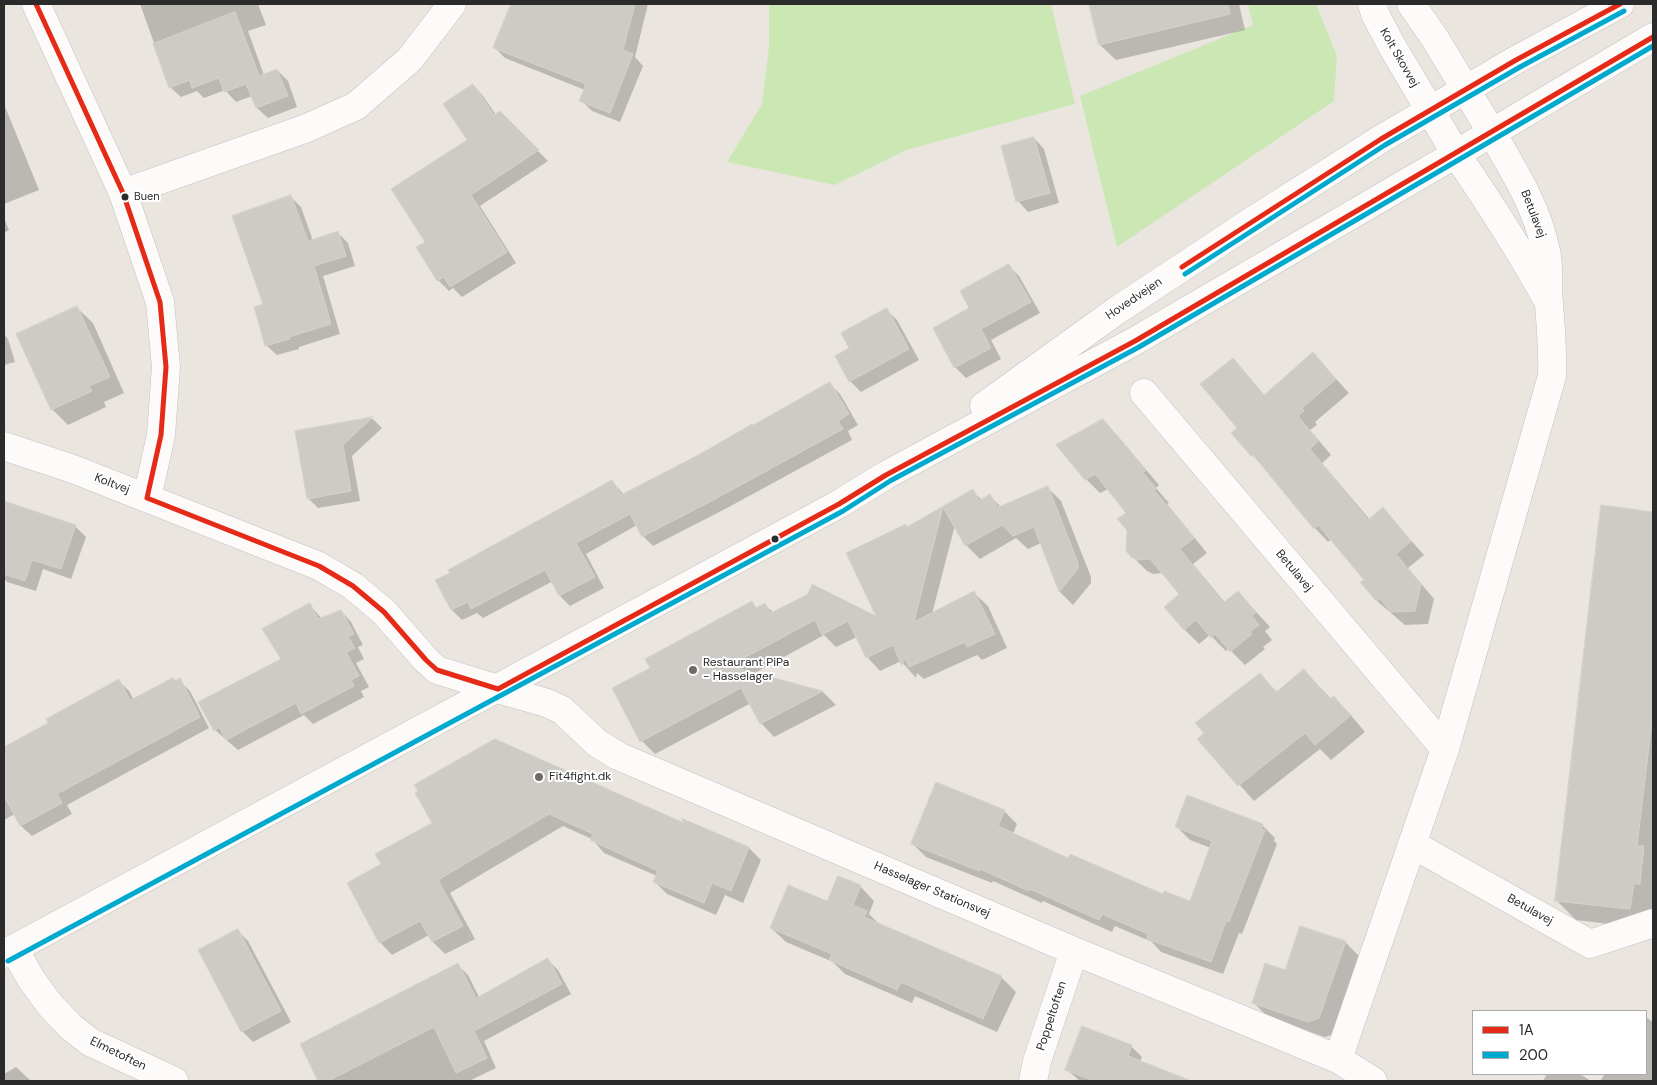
<!DOCTYPE html>
<style>
body{margin:0}
#map{position:relative;width:1657px;height:1085px;overflow:hidden;background:#eae5df;font-family:"DM Sans",sans-serif}
canvas{display:block}
.frame{position:absolute;inset:0;border:5px solid #2b2b2b;pointer-events:none}
.legend{position:absolute;left:1472px;top:1010px;width:175px;height:65px;box-sizing:border-box;background:#fff;border:1px solid #aaa;margin:0;padding:6px 9px;list-style:none;font-size:15px;color:#2b2b2b}
.legend li{display:flex;align-items:center;gap:10px;height:25px}
.legend b{width:25px;border:1px solid #aaa}
</style>
<div id="map">
<canvas width="1657" height="1085"></canvas>
<div class="frame"></div>
<ul class="legend">
<li><b style="height:6px;background:#e52b18"></b>1A</li>
<li><b style="height:6px;background:#00a9ce"></b>200</li>
</ul>
</div>
<script>
const g = document.querySelector('canvas').getContext('2d');
g.lineJoin = 'round';
function fillPath(path, color) { g.fillStyle = color; g.fill(path, 'evenodd'); }
function stroke(path, color, width, dash) { g.strokeStyle = color; g.lineWidth = width; g.lineCap = dash ? 'butt' : 'round'; g.setLineDash(dash || []); g.stroke(path); }
function write(font, color, halo, rows, align = 'center') {
  g.font = font + ' "DM Sans",sans-serif'; g.lineWidth = 4; g.setLineDash([]); g.textBaseline = 'middle'; g.strokeStyle = halo; g.fillStyle = color; for (const [text, x, y, turn = 0] of rows) {
    g.save(); g.translate(x, y); g.rotate((+turn || 0) * Math.PI / 180); g.textAlign = isNaN(turn) ? turn : align; if (halo) g.strokeText(text, 0, 0); g.fillText(text, 0, 0); g.restore();
  }
}
fillPath(new Path2D(`
 M769 4H1051L1075 104 906 150 835 185 727 162 762 104 769 47Z
 M1248 4H1316L1337 56 1334 101 1117 247 1080 96 1253 25Z`), '#cbe8b4');
fillPath(new Path2D(`
 M140 4H258L266 25 248 31 264 75 277 70 288 81 297 107 268 118 257 108 252 96 236 102 225 90 204 98 197 91 181 97 170 87Z
 M515 4H648L635 57 643 66 620 122 592 111 581 100 585 90 505 58 494 47Z
 M1090 4H1239L1245 30 1116 60 1100 45Z
 M473 85 483 96 496 115 500 113 548 161 480 206 516 263 462 297 453 288 449 291 438 280 426 242 469 140Z
 M4 104 39 190 4 204Z
 M1034 138 1044 149 1059 203 1028 212 1018 201Z
 M291 197 301 207 313 241 338 233 348 243 355 266 323 276 340 334 299 347V349L277 355 266 345 264 305Z
 M4 218 9 230 4 233Z
 M1009 266 1019 276 1040 313 991 340 1001 359 966 378 955 367 934 328 971 309Z
 M77 308 93 323 124 393 104 402 106 407 68 425 52 409Z
 M886 309 897 320 919 360 861 392 850 381 851 348Z
 M4 334 8 339 15 362 4 365Z
 M1313 354 1349 393 1315 422 1317 425 1310 430 1331 455 1322 463 1370 520 1383 509 1424 555 1408 568 1434 599 1428 624 1405 625 1377 601 1362 582 1365 580 1331 539 1328 542 1315 528 1264 466 1252 455 1238 428 1233 359 1265 396Z
 M830 384 840 394 858 425 848 431 852 440 727 508 653 546 643 536 637 525 586 554 604 588 570 606 560 596 553 581 483 618 477 613 462 620 452 610 437 581 612 481 624 495 703 454Z
 M373 419 382 428 352 456 360 501 318 508 308 498 297 432Z
 M1103 421 1117 435 1159 485 1156 488 1169 503 1167 504 1207 553 1193 564 1225 603 1238 592 1270 627 1265 631 1272 640 1263 647 1265 649 1245 665 1229 649 1226 651 1210 635 1199 644 1185 630 1166 607 1181 595 1163 573 1153 574 1147 571 1132 556 1128 513 1108 489 1100 493 1086 479Z
 M1048 488 1061 501 1091 577V583L1073 605 1060 592 1041 543 1028 549 1016 538 980 559 966 545 955 525 932 614 974 593 988 606 1007 648 982 660 977 655 924 679 917 673 916 678 901 661 880 671 867 657 857 637 836 647 824 635 753 674 823 692 836 705 774 737 761 723 751 703 655 754 642 741 652 668 752 603 758 609 765 605 774 613 879 619 907 528 972 491 982 500 990 496 1001 507Z
 M4 502 75 526 86 537 71 579 43 569 36 591 7 582 4 578Z
 M1603 507 1653 513V907L1650 929 1576 920 1556 900Z
 M310 605 322 619 341 611 351 622 363 645 358 647 364 659 356 663 369 687 361 691 364 697 313 724 304 715 238 750 215 730 282 659Z
 M1304 670 1331 699 1334 697 1349 713 1365 732 1331 760 1320 749 1254 801 1199 739 1260 675 1277 692Z
 M118 680 129 691 134 700 179 680 190 691 209 728 67 805 72 814 32 836 21 826 15 814 4 820V748L50 724Z
 M417 794 687 826 684 820 749 848 761 860 743 903 725 895 716 915 667 894 655 882 657 876 604 853 592 839 563 826 450 893 475 939 445 954 433 942 429 935 392 955 380 942 348 883 382 864 434 823Z
 M1004 811 1017 824 1013 834 1069 859 1164 896 1191 903 1211 848 1190 840 1177 827 1262 825 1275 838 1274 841 1277 844 1242 934 1239 933 1223 974 1161 952 1152 942 1115 926 1112 932 1043 901 1042 903 993 881 992 883 926 857 913 844Z
 M860 886 874 901 869 914 880 925 1001 977 1016 992 997 1032 915 996 912 1003 845 974 833 962 786 942 771 928Z
 M238 931 248 941 291 1022 253 1042 242 1031Z
 M1345 942 1361 958 1335 1034 1325 1037 1269 1018 1253 1002 1286 972Z
 M548 960 558 970 571 994 484 1041 496 1068 469 1081H320L301 1045 458 965 468 975 479 997Z
 M1646 1017 1653 1022V1081H1600L1605 1074H1646Z
 M1131 1046 1142 1057 1140 1062 1190 1081H1080L1067 1070Z
 M16 1067 31 1081H4V1074Z
 M1547 1074H1580L1591 1081H1543Z`), '#0003');
const building = new Path2D(`
 M511 4H635L623 50 633 54 610 113 579 101 586 84 493 48Z
 M1089 4H1228L1230 14 1099 45Z
 M235 12 259 76 277 69 288 96 256 108 246 84 224 92 219 78 192 88 190 80 169 88 153 44Z
 M473 84 494 115 500 111 539 150 471 195 507 252 450 287 444 277 437 281 416 247 425 242 391 189 467 140 443 104Z
 M1034 137 1050 193 1016 202 1001 146Z
 M291 195 308 241 338 231 346 256 314 266 331 324 289 337 290 339 265 346 254 307 263 304 232 216Z
 M1009 264 1031 302 981 329 991 348 954 368 933 328 969 308 960 291Z
 M77 306 110 377 89 386 92 391 51 410 16 334Z
 M887 308 909 349 849 382 835 356 849 348 841 333Z
 M1313 352 1336 379 1302 408 1304 411 1298 416 1318 441 1310 449 1368 520 1383 507 1411 541 1396 554 1421 585 1415 611 1391 612 1380 599 1376 601 1360 582 1364 580 1318 525 1314 529 1253 455 1251 456 1231 433 1237 428 1200 384 1233 358 1264 395Z
 M830 382 849 414 838 421 843 429 717 498 642 537 630 514 576 543 595 577 559 596 545 570 471 609 468 602 451 610 435 580 450 573 448 570 612 480 621 495 702 453 752 424 753 425Z
 M373 417 343 445 351 491 307 499 295 431Z
 M1103 419 1146 470 1143 473 1156 488 1154 490 1194 538 1180 549 1223 603 1238 591 1256 612 1252 616 1259 625 1250 632 1252 634 1230 652 1215 634 1211 638 1196 620 1184 630 1164 607 1179 594 1150 559 1138 560 1131 557 1126 551 1127 530 1117 519 1126 513 1095 474 1085 480 1056 445Z
 M1048 486 1078 563V569L1059 592 1034 527 1013 536 1002 525 965 546 943 507 914 622 974 591 995 634 967 647 965 642 909 667 905 657 902 666 893 645 866 658 848 621 822 635 815 620 729 666 823 691 760 724 741 688 640 742 612 688 650 668 645 659 752 601 756 608 765 603 771 613 808 594 812 584 876 616 846 553 906 524 907 527 973 489 979 501 990 494 998 507Z
 M4 501 76 525 61 569 32 560 25 581 4 574Z
 M1601 505 1653 512V713L1637 846H1644L1640 884H1634L1630 909 1555 901Z
 M310 603 318 619 341 610 354 634 348 637 355 648 346 652 359 676 351 680 354 686 301 714 296 703 226 740 219 727 214 731 198 702 281 659 262 629Z
 M1304 669 1329 699 1334 696 1350 716 1315 745 1305 733 1238 786 1197 739 1204 733 1195 723 1260 673 1276 692Z
 M173 678 175 681 180 678 200 717 57 794 62 803 20 826 4 796V747L48 723 46 719 119 679 130 700Z
 M495 739 684 823 681 818 749 847 731 891 712 883 704 903 653 882 658 871 590 840 593 834 549 814 438 880 463 926 432 942 420 921 379 943 347 883 381 864 375 854 432 823 415 793 418 791 414 785Z
 M936 782 1005 810 998 826 1068 858 1070 854 1163 894 1164 891 1190 901 1212 841 1175 827 1187 795 1263 824 1261 829 1265 830 1229 922 1226 921 1211 962 1147 939 1148 934 1102 914 1099 920 1030 889 1029 891 980 869 979 871 911 844Z
 M838 876 861 885 853 905 867 911 864 917 1002 976 983 1019 901 982 897 990 829 960 832 954 770 928 788 885 827 901Z
 M1300 926 1346 941 1319 1018 1308 1022 1252 1003 1265 963 1285 970Z
 M238 929 281 1011 241 1032 198 950Z
 M548 958 562 984 474 1031 487 1058 456 1073 434 1027 328 1081H318L300 1044 458 963 476 998Z
 M1082 1026 1132 1045 1128 1056 1189 1080V1081H1095L1065 1070Z`);
fillPath(building, '#cecbc7');
stroke(building, '#d5d1cb', 1);
const street = new Path2D(`
 M1456 154C1489 202 1520 250 1548 301
 M123 193 307 128 356 106 410 59 452 4
 M1144 393 1445 749
 M498 689 547 703 562 710 597 743 618 756 1074 951 1338 1059 1373 1081
 M1412 844 1590 944 1653 923
 M14 949 31 979 50 1005 71 1027 90 1042 174 1081
 M1338 1059 1445 749 1552 376C1553 351 1551 329 1549 304 1547 286 1550 269 1546 251 1537 207 1514 171 1492 133
 M1033 1081 1037 1061 1074 951`);
const secondary = new Path2D(`
 M36 4 123 193 160 302 166 367 161 435 147 498
 M1372 4 1376 16 1393 48 1456 154
 M1411 4 1434 37 1492 133
 M984 406 1116 311 1246 225 1381 139 1516 60 1620 4
 M4 446 73 469 319 566 353 586 384 612 426 660 437 670 498 689
 M4 954 839 504 886 475 1135 341 1456 154 1653 37`);
stroke(street, '#c3c1c1', 29);
stroke(secondary, '#c3c1c1', 29);
stroke(street, '#fcfbfa', 28);
stroke(secondary, '#fcfbfa', 28);
stroke(new Path2D(`
 M36 4 123 193 160 302 166 367 161 435 147 498
 M1182 267 1381 139 1516 60 1620 4
 M147 498 319 566 353 586 384 612 426 660 437 670 498 689
 M498 689 839 504 886 475 1135 341 1653 37`), '#e52b18', 5);
stroke(new Path2D(`
 M1185 274 1385 145 1520 67 1624 11
 M8 961 843 511 890 481 1139 347 1653 46`), '#00a9ce', 5);
for (const [x, y, r, color] of [
 [125,197,4.5,"#2b2b2b"],
 [775,539,4.5,"#2b2b2b"],
 [693,670,5,"#6e6c6a"],
 [539,777,5,"#6e6c6a"]
]) { const dot = new Path2D(); dot.arc(x, y, r, 0, 2 * Math.PI); g.fillStyle = color; g.fill(dot); stroke(dot, '#fff', 2); }
write('11px', '#2b2b2b', '#fff', [
 ["Buen",134,197]
], 'left');
write('12px', '#2b2b2b', '#fff', [
 ["Kolt Skovvej",1399,58,60],
 ["Betulavej",1533,214,69],
 ["Hovedvejen",1134,299,-34],
 ["Koltvej",112,484,21],
 ["Betulavej",1294,571,50],
 ["Hasselager Stationsvej",932,890,23],
 ["Betulavej",1530,910,29],
 ["Poppeltoften",1052,1016,-72],
 ["Elmetoften",118,1054,26]
]);
write('12px', '#2b2b2b', '#fff', [
 ["Restaurant PiPa",703,663],
 ["- Hasselager",703,677],
 ["Fit4fight.dk",549,777]
], 'left');
</script>
